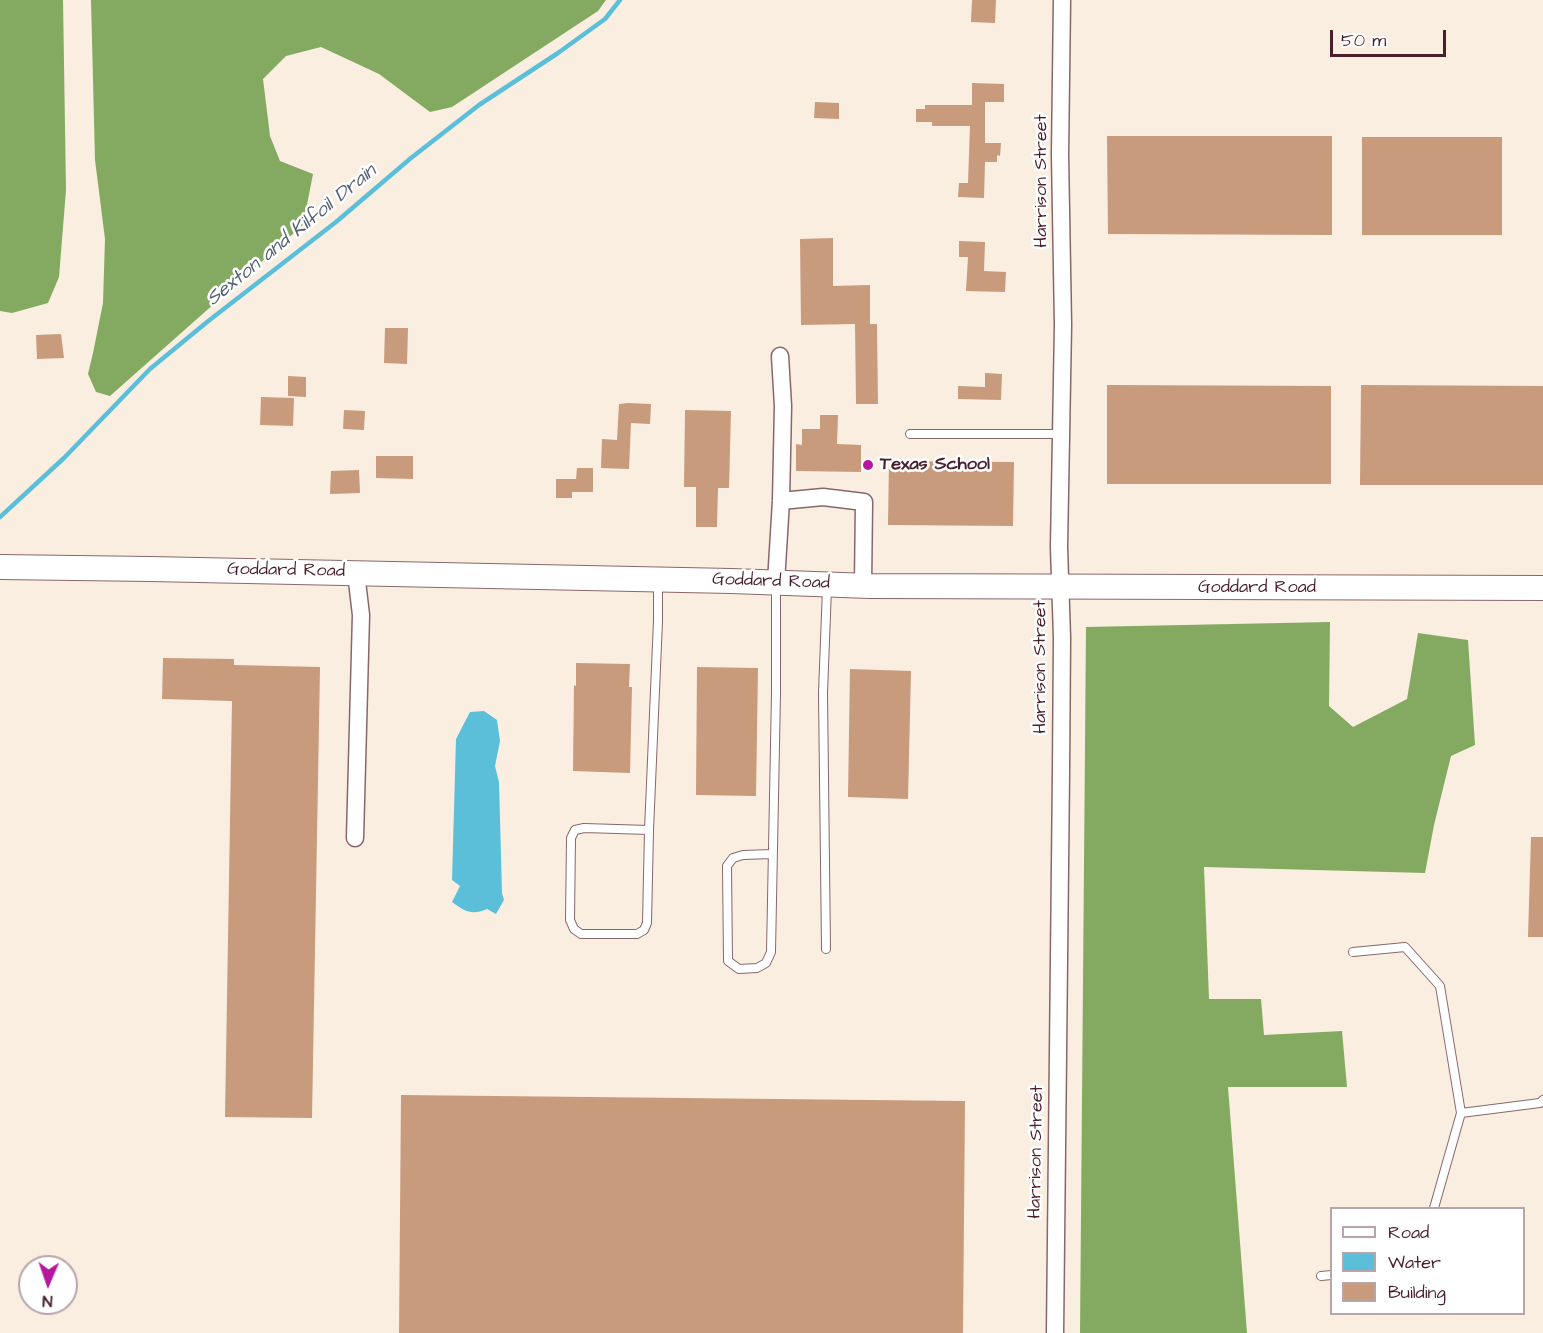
<!DOCTYPE html>
<style>
body{margin:0}
#map{position:relative;width:1543px;height:1333px;overflow:hidden;background:#faeee1;font-family:"Architects Daughter",sans-serif}
canvas{display:block}
.legend{position:absolute;left:1330px;top:1207px;width:195px;height:108px;box-sizing:border-box;background:#fff;border:2px solid #b7a5aa;margin:0;padding:8px 10px;list-style:none;font-size:18px;color:#4a1f2b}
.legend li{display:flex;align-items:center;gap:12px;height:30px}
.legend b{width:30px;border:2px solid #b7a5aa}
.north{position:absolute;left:18px;top:1255px;width:60px;height:60px;box-sizing:border-box;background:#fff;border:2px solid #b7a5aa;border-radius:50%;rotate:182deg;font-size:16px;font-weight:700;line-height:24px;text-align:center;color:#4a1f2b}
.north::after{content:'';display:block;margin:auto;width:21px;height:27px;background:#b5179e;clip-path:polygon(50% 0,100% 100%,50% 72%,0 100%)}
.scale{position:absolute;left:1330px;top:30px;width:116px;height:27px;box-sizing:border-box;border:3px solid #4a1f2b;border-top:0;padding-left:8px;font-size:18px;line-height:21px;white-space:nowrap;color:#4a1f2b;-webkit-text-stroke:4px #fff;paint-order:stroke}
</style>
<div id="map">
<canvas width="1543" height="1333"></canvas>
<ul class="legend">
<li><b style="height:8px;background:#fff"></b>Road</li>
<li><b style="height:16px;background:#5bbfd9"></b>Water</li>
<li><b style="height:16px;background:#c79b7b"></b>Building</li>
</ul>
<div class="north">N</div>
<div class="scale">50 m</div>
</div>
<script>
const g = document.querySelector('canvas').getContext('2d');
g.lineJoin = 'round';
function fillPath(path, color) { g.fillStyle = color; g.fill(path, 'evenodd'); }
function stroke(path, color, width, dash) { g.strokeStyle = color; g.lineWidth = width; g.lineCap = dash ? 'butt' : 'round'; g.setLineDash(dash || []); g.stroke(path); }
function write(font, color, halo, rows, align = 'center') {
  g.font = font + ' "Architects Daughter",sans-serif'; g.lineWidth = 5; g.setLineDash([]); g.textBaseline = 'middle'; g.strokeStyle = halo; g.fillStyle = color; for (const [text, x, y, turn = 0] of rows) {
    g.save(); g.translate(x, y); g.rotate((+turn || 0) * Math.PI / 180); g.textAlign = isNaN(turn) ? turn : align; if (halo) g.strokeText(text, 0, 0); g.fillText(text, 0, 0); g.restore();
  }
}
fillPath(new Path2D(`
 M0 0H63L66 190 59 277 48 303 12 313 0 311Z
 M91 0H606L598 11 452 107 430 112 379 74 321 47 286 56 263 79 270 136 280 161 313 174 303 225 110 396 96 392 88 374 93 353 103 303 105 239 95 160Z
 M1330 622 1329 706 1353 727 1407 699 1418 633 1468 640 1475 745 1451 756 1434 825 1425 873 1204 867 1209 999H1261L1264 1035 1342 1031 1347 1087H1228L1247 1333H1080L1086 627Z`), '#83aa60');
fillPath(new Path2D(`
 M484 711 497 720 500 741 495 766 499 782 502 893 504 900 496 914 487 909C471 916 465 911 452 902L460 886 452 880 456 739 470 712Z`), '#5bbfd9');
stroke(new Path2D(`
 M0 517 64 458 150 369 207 322 336 222 411 158 479 105 558 53 605 19 620 0`), '#5bbfd9', 4.5);
fillPath(new Path2D(`
 M972 0H996L995 23 971 22Z
 M972 83 1004 84V102H985V143H1001L1000 156 997 155V162H985L984 198 958 197 959 183H968L970 126H932V122H916V109H925V105H972Z
 M815 102 839 103V119L814 118Z
 M1107 136H1332V235L1108 234Z
 M1362 137H1502V235H1362Z
 M833 238V286L870 285V324H877L878 404H856L855 324 801 325 800 239Z
 M959 241 985 242 984 271 1006 272 1005 292 966 291 968 257H959Z
 M385 328H408L407 364 384 363Z
 M61 334 64 358 37 359 36 335Z
 M985 373 1002 374 1001 400 958 399V386L985 387Z
 M288 376 306 377V397L288 396Z
 M1107 385 1331 386V484H1107Z
 M1361 385 1543 386V485H1360Z
 M261 397 294 398 293 426 260 425Z
 M628 403 651 404 650 424 631 423 629 469 601 468 602 439 617 440 619 404Z
 M344 410 365 411 364 430 343 429Z
 M685 410 731 411 729 488H718L717 527H696V487H684Z
 M820 415H838L837 444 861 445V472L796 471V444L802 445V429H820Z
 M376 456H413V479L376 478Z
 M889 461 1014 462 1013 526 888 525Z
 M577 468H593V492H572V498H556V479H576Z
 M359 470 360 493 330 494 331 471Z
 M163 658 234 659V665L320 667 312 1118 225 1117 232 701 162 699Z
 M576 663 630 664 629 687H632L630 773 573 771 574 685 576 686Z
 M697 667 758 668 756 796 696 795Z
 M850 669 911 671 908 799 848 797Z
 M1531 837H1543V937H1528Z
 M401 1095 965 1101 963 1333H399Z`), '#c79b7b');
const lane = new Path2D(`
 M910 434H1061
 M649 830 584 828 575 830 571 838 570 920 574 929 581 934H637L644 930 647 923 649 830 658 621V582
 M772 854 743 855 733 858 727 866 728 961 739 969 757 968 766 963 771 952 776 693V584
 M826 949 823 693 827 588
 M1353 952 1405 947 1440 986 1461 1113 1434 1208
 M1461 1113 1540 1103 1543 1100
 M1321 1276 1332 1275`);
const street = new Path2D(`
 M781 501 823 497 864 502 863 585
 M776 582 781 501 783 406 780 356
 M355 838 361 615 356 573
 M1055 1333 1061 772 1062 638 1059 547 1063 325 1060 155 1062 0`);
const secondary = new Path2D(`
 M0 567 150 569 731 581 870 586 1543 588`);
stroke(lane, '#88676b', 10);
stroke(street, '#88676b', 19);
stroke(secondary, '#88676b', 26);
stroke(lane, '#fff', 8);
stroke(street, '#fff', 16);
stroke(secondary, '#fff', 24);
for (const [x, y, r, color] of [
 [868,465,6,"#b5179e"]
]) { const dot = new Path2D(); dot.arc(x, y, r, 0, 2 * Math.PI); g.fillStyle = color; g.fill(dot); stroke(dot, '#fff', 2); }
write('18px', '#4a1f2b', '#fff', [
 ["Harrison Street",1042,181,-90],
 ["Goddard Road",286,571,1],
 ["Goddard Road",771,582,2],
 ["Goddard Road",1257,588],
 ["Harrison Street",1041,667,-90],
 ["Harrison Street",1037,1152,-89]
]);
write('bold 18px', '#4a1f2b', '#fff', [
 ["Texas School",880,465]
], 'left');
write('italic 20px', '#515f71', '#fff', [
 ["Sexton and Kilfoil Drain",292,236,-39]
]);
</script>
